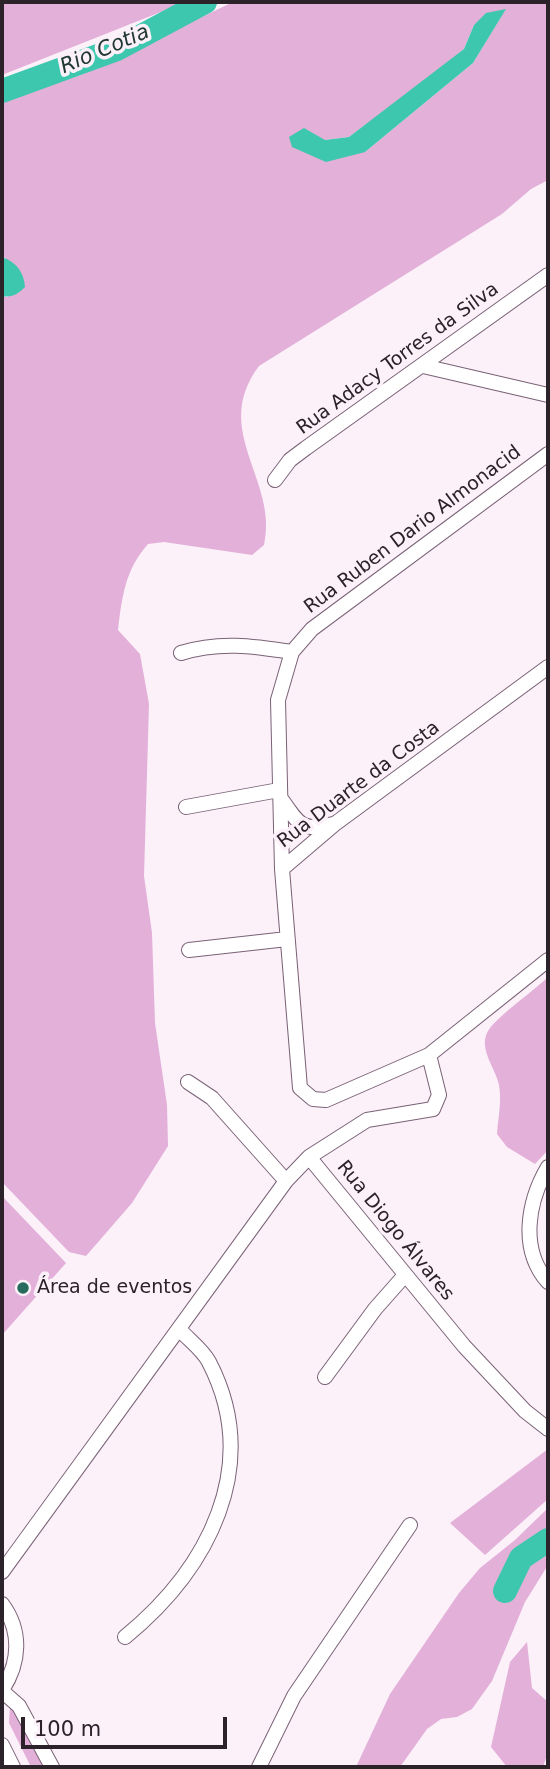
<!DOCTYPE html>
<meta charset="utf-8">
<style>
body{margin:0}
#map{position:relative;width:550px;height:1769px;overflow:hidden;background:#fcf0f9;font-family:"DejaVu Sans",sans-serif}
canvas{display:block}
.frame{position:absolute;inset:0;border:4px solid #2c222a;pointer-events:none}
.scale{position:absolute;left:21px;top:1717px;width:206px;height:32px;box-sizing:border-box;border:4px solid #2c222a;border-top:0;padding-left:9px;font-size:21px;line-height:24px;white-space:nowrap;color:#2c222a;-webkit-text-stroke:5px #fcf0f9;paint-order:stroke}
</style>
<div id="map">
<canvas width="550" height="1769"></canvas>
<div class="frame"></div>
<div class="scale">100 m</div>
</div>
<script>
const g = document.querySelector('canvas').getContext('2d');
g.lineJoin = 'round';
function fillPath(path, color) { g.fillStyle = color; g.fill(path, 'evenodd'); }
function stroke(path, color, width, dash) { g.strokeStyle = color; g.lineWidth = width; g.lineCap = dash ? 'butt' : 'round'; g.setLineDash(dash || []); g.stroke(path); }
function write(font, color, halo, rows, align = 'center') {
  g.font = font + ' "DejaVu Sans",sans-serif'; g.lineWidth = 7; g.setLineDash([]); g.textBaseline = 'middle'; g.strokeStyle = halo; g.fillStyle = color; for (const [text, x, y, turn = 0] of rows) {
    g.save(); g.translate(x, y); g.rotate((+turn || 0) * Math.PI / 180); g.textAlign = isNaN(turn) ? turn : align; if (halo) g.strokeText(text, 0, 0); g.fillText(text, 0, 0); g.restore();
  }
}
fillPath(new Path2D(`
 M2 2H186L2 75Z
 M233 2H548V180L531 189 502 214 259 366C210 431 279 480 264 545L252 555 164 542 148 544C125 570 122 597 118 630L140 654 149 704 144 876 152 933 155 1023 167 1105 168 1146 132 1203 86 1256 69 1252 2 1182V296L8 297 6 258 2 257V99L81 75ZM505 10 473 63 365 152 325 140 349 137 433 75 464 49 474 25Z
 M548 977V1150L535 1164 507 1147 497 1134C498 1118 502 1102 499 1085 496 1069 479 1050 487 1033 494 1018 534 991 548 977Z
 M2 1196 66 1263 2 1335Z
 M548 1449V1499L485 1555 450 1523Z
 M548 1508V1565L525 1602 492 1681 472 1709 457 1717 441 1719 427 1729 400 1767H356L390 1694 459 1593 480 1568 515 1540Z
 M527 1642 532 1688 548 1702V1752L543 1767H507L491 1747 510 1662Z
 M10 1706 13 1707 46 1767H31L9 1723Z`), '#e2b0d9');
fillPath(new Path2D(`
 M506 9 473 63 365 152 326 162 292 147 289 137 304 128 325 140 349 137 464 49 474 25 486 13Z
 M2 257C16 262 24 272 25 287 18 294 12 298 2 296Z`), '#3cc7ae');
stroke(new Path2D(`
 M2 91 117 49 205 2
 M505 1591 521 1558 548 1540`), '#3cc7ae', 24);
const minor = new Path2D(`
 M423 366 548 395
 M275 480 290 460 306 448 548 275
 M181 653C219 641 253 646 292 652
 M282 800C299 825 303 832 333 824
 M186 807 279 790
 M282 869 278 700 292 652 312 629 548 454
 M189 950 287 939
 M429 1055 326 1100 313 1099 300 1088 282 869 336 823 548 667
 M188 1082 212 1098 286 1181
 M309 1157 367 1120 433 1109 439 1095 429 1055 548 960
 M548 1167C528 1201 519 1249 548 1282
 M325 1377 375 1309 405 1275
 M2 1572 286 1181 309 1157 464 1346 525 1411 548 1429
 M2 1604C22 1631 20 1663 2 1690
 M125 1637C208 1569 263 1466 209 1362 203 1350 189 1340 180 1330
 M2 1691 19 1706 52 1767
 M2 1745 13 1767
 M259 1767 294 1696 410 1525`);
stroke(minor, '#7a6276', 16);
stroke(minor, '#fff', 14);
for (const [x, y, r, color] of [
 [23,1288,7,"#276b5e"]
]) { const dot = new Path2D(); dot.arc(x, y, r, 0, 2 * Math.PI); g.fillStyle = color; g.fill(dot); stroke(dot, '#fcf0f9', 2.5); }
write('19px', '#2c222a', '#fcf0f9', [
 ["Rua Adacy Torres da Silva",398,359,-36],
 ["Rua Ruben Dario Almonacid",413,530,-37],
 ["Rua Duarte da Costa",359,785,-37],
 ["Rua Diogo Álvares",395,1231,51]
]);
write('19px', '#2c222a', '#fcf0f9', [
 ["Área de eventos",37,1288]
], 'left');
write('italic 21px', '#213833', '#fcf0f9', [
 ["Rio Cotia",105,50,-23]
]);
</script>
